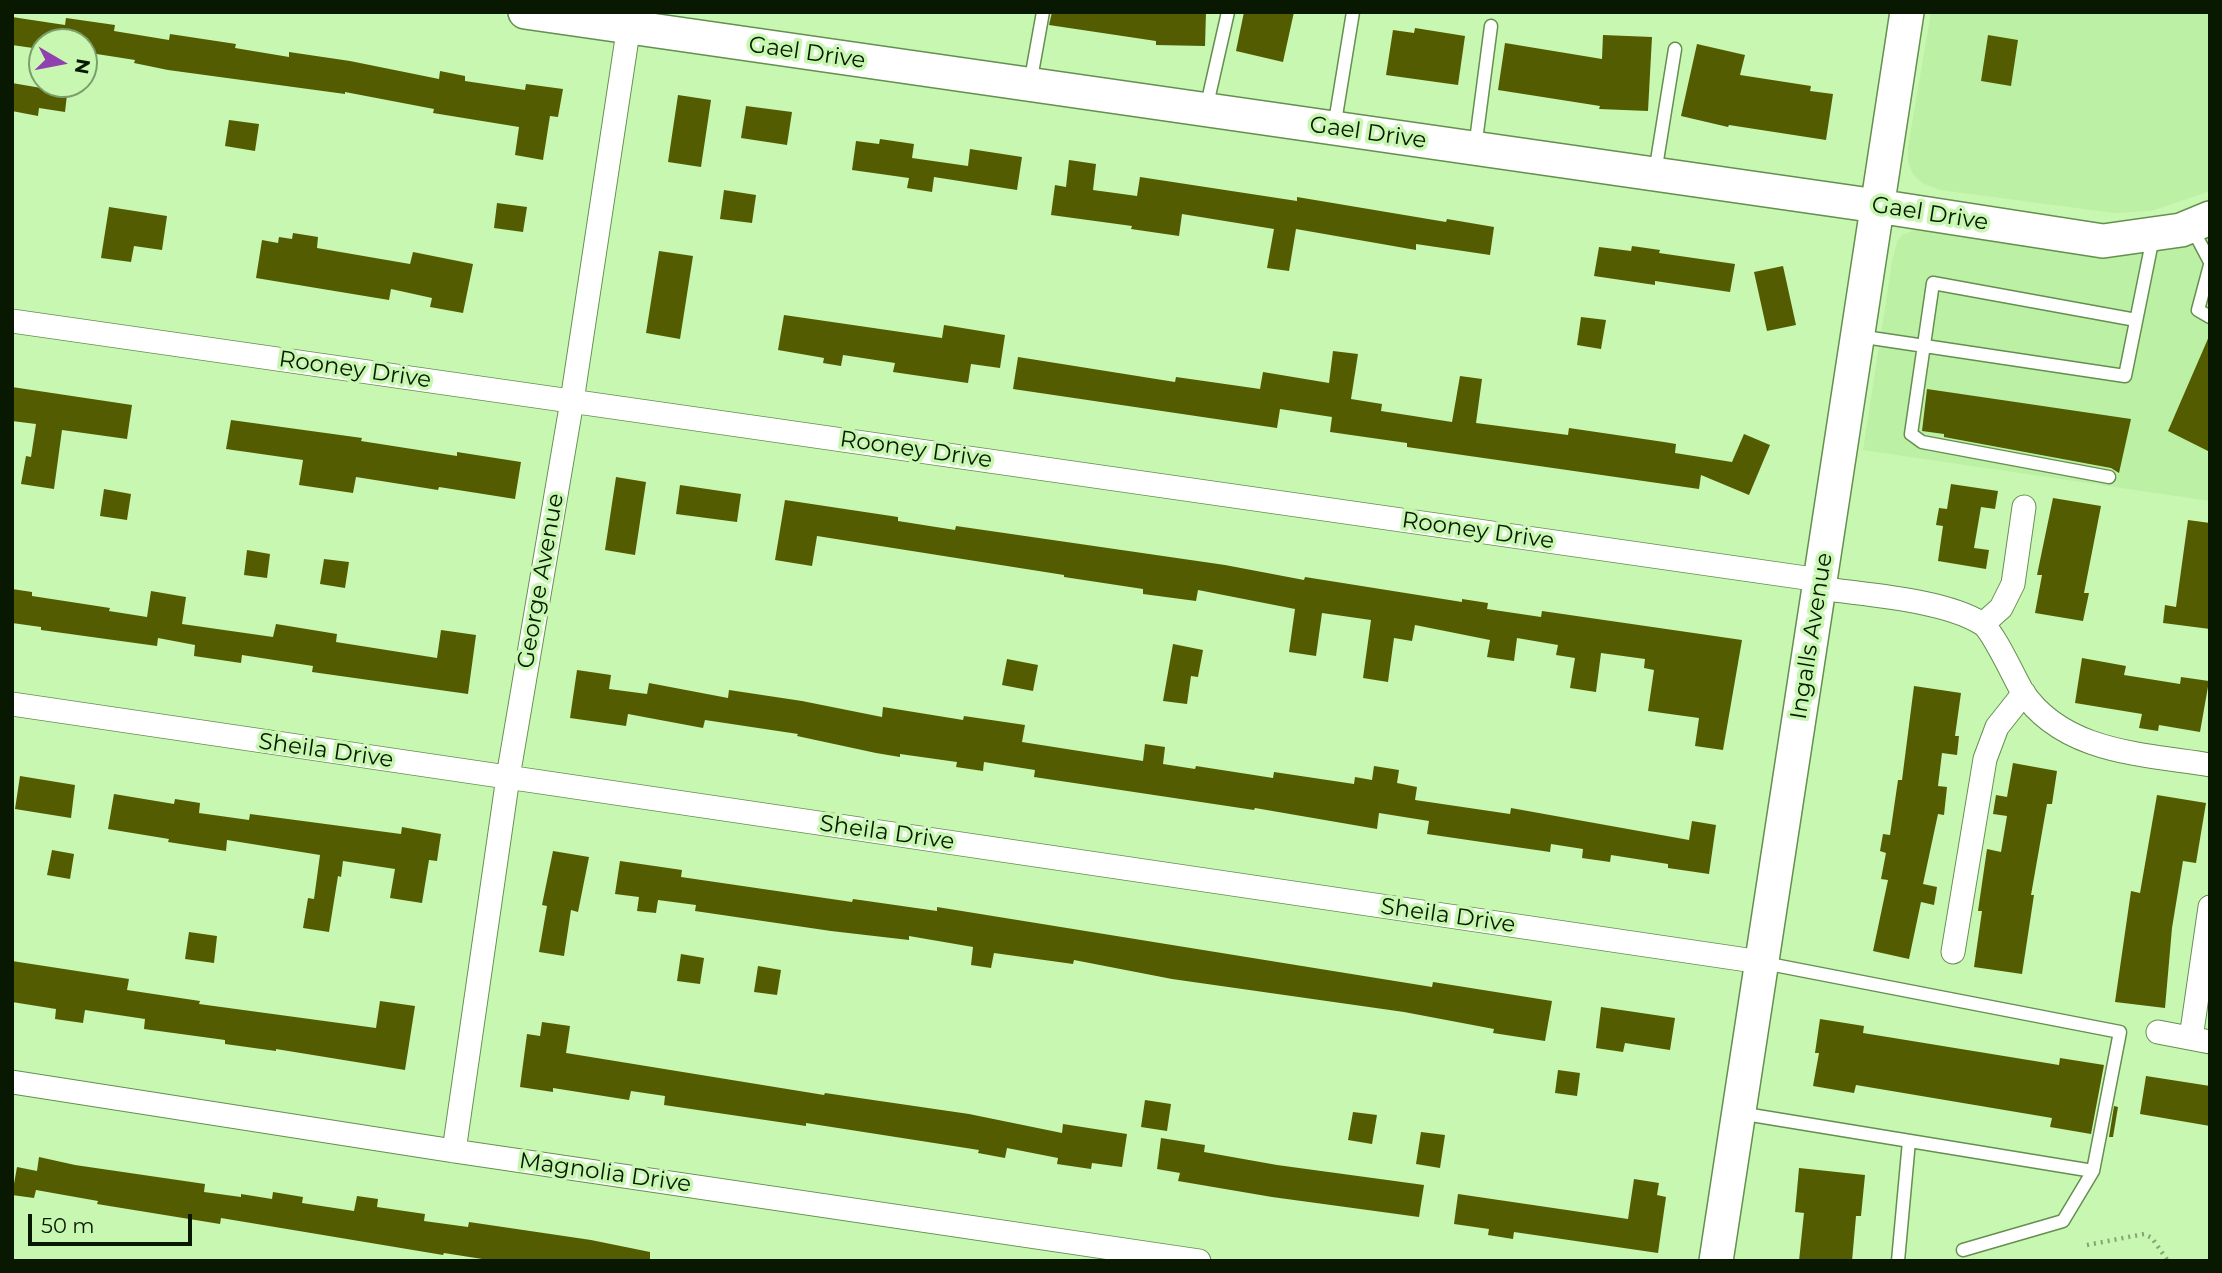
<!DOCTYPE html>
<style>
body{margin:0}
#map{position:relative;width:2222px;height:1273px;overflow:hidden;background:#c8f7b2;font-family:Montserrat,sans-serif}
canvas{display:block}
.frame{position:absolute;inset:0;border:14px solid #081801;pointer-events:none}
.north{position:absolute;left:28px;top:28px;width:70px;height:70px;box-sizing:border-box;background:#c8f7b2;border:2px solid #7b9e6b;border-radius:50%;rotate:100deg;font-size:19px;font-weight:700;line-height:28px;text-align:center;color:#081801}
.north::after{content:'';display:block;margin:auto;width:24px;height:32px;background:#9140af;clip-path:polygon(50% 0,100% 100%,50% 72%,0 100%)}
.scale{position:absolute;left:28px;top:1214px;width:164px;height:32px;box-sizing:border-box;border:4px solid #081801;border-top:0;padding-left:9px;font-size:21px;line-height:24px;white-space:nowrap;color:#081801;-webkit-text-stroke:5px #c8f7b2;paint-order:stroke}
</style>
<div id="map">
<canvas width="2222" height="1273"></canvas>
<div class="frame"></div>
<div class="north">N</div>
<div class="scale">50 m</div>
</div>
<script>
const g = document.querySelector('canvas').getContext('2d');
g.lineJoin = 'round';
function fillPath(path, color) { g.fillStyle = color; g.fill(path, 'evenodd'); }
function stroke(path, color, width, dash) { g.strokeStyle = color; g.lineWidth = width; g.lineCap = dash ? 'butt' : 'round'; g.setLineDash(dash || []); g.stroke(path); }
function write(font, color, halo, rows, align = 'center') {
  g.font = font + ' Montserrat,sans-serif'; g.lineWidth = 7; g.setLineDash([]); g.textBaseline = 'middle'; g.strokeStyle = halo; g.fillStyle = color; for (const [text, x, y, turn = 0] of rows) {
    g.save(); g.translate(x, y); g.rotate((+turn || 0) * Math.PI / 180); g.textAlign = isNaN(turn) ? turn : align; if (halo) g.strokeText(text, 0, 0); g.fillText(text, 0, 0); g.restore();
  }
}
fillPath(new Path2D(`
 M1931 12H2210V191L2151 211 2114 213 1940 190 1922 183 1913 174 1908 162V147Z
 M1927 225 2125 252 2160 250 2210 234V501L1863 450 1892 262 1897 242 1902 235Z`), '#bcf0a4');
fillPath(new Path2D(`
 M1052 12H1206L1205 46 1156 45V41L1049 25Z
 M1244 12H1294L1283 62 1236 51Z
 M12 17 65 25 66 18 115 25 114 31 169 40 170 34 236 44 235 48 289 57V52L350 61 439 79 440 71 465 76V81L525 90 526 84 563 89 558 117 550 116 543 160 515 155 519 127 433 113 434 109 345 92V94L168 70 134 63 135 60 84 52V42H41L40 49 12 45Z
 M1415 28 1465 36 1458 85 1386 75 1393 30 1414 33Z
 M1603 35 1652 37 1648 111 1599 109 1600 106 1498 90 1505 43 1602 59Z
 M1988 35 2018 40 2011 86 1981 81Z
 M1697 44 1745 55 1740 75 1811 86 1810 91 1833 94 1826 140 1729 125 1728 127 1681 116Z
 M12 83 47 89 48 84 68 86 65 112 39 108 38 116 12 111Z
 M678 95 711 100 701 167 668 162Z
 M746 106 792 112 787 145 741 138Z
 M229 120 259 124 255 151 225 146Z
 M880 139 914 144 912 158 968 166 970 149 1022 157 1017 190 934 177 932 192 907 188 909 178 852 170 856 141 879 144Z
 M1069 160 1096 164 1093 190 1137 196 1140 177 1297 201V197L1446 222 1447 219 1494 227 1490 255 1416 244V250L1296 229 1289 271 1267 268 1274 229 1182 214 1179 236 1131 229 1132 226 1051 215 1055 185 1066 187Z
 M724 190 756 195 752 223 720 219Z
 M497 203 527 207 523 232 494 228Z
 M109 207 167 216 162 250 134 246 131 262 101 258Z
 M293 233 318 237 317 248 410 264 413 252 473 264 463 313 430 307 432 298 391 289 389 300 256 278 262 240 278 243 279 237 292 239Z
 M1632 246 1660 250 1659 253 1735 264 1730 292 1655 281V285L1594 276 1599 247 1631 251Z
 M659 251 693 256 680 339 646 333Z
 M1783 266 1796 325 1767 331 1754 272Z
 M784 315 942 338 944 325 1005 335 1000 368 971 364 968 383 893 372 895 363 843 355 841 366 823 363 824 358 778 350Z
 M1581 317 1606 320 1601 349 1577 345Z
 M2210 334V452L2168 431Z
 M1333 351 1358 354 1351 399 1382 404 1381 411 1452 422 1460 376 1482 379 1476 423 1568 435 1569 428 1664 442 1676 444 1675 453 1732 462 1744 434 1770 445 1749 495 1701 475 1699 489 1407 447V443L1330 432 1332 417 1280 409 1277 428 1013 389 1018 357 1175 382 1176 377 1260 389 1263 372 1329 383Z
 M12 387 132 405 127 439 62 430 54 489 21 484 26 456 31 457 36 424 12 421Z
 M1927 389 2131 419 2119 473 2111 468 1944 437V434L1922 431Z
 M231 420 362 438 361 441 457 456V452L521 462 515 499 439 487 438 490 356 477 353 493 299 485 303 460 226 449Z
 M616 477 646 482 635 555 605 550Z
 M1951 484 1998 491 1995 509 1981 507 1974 548 1989 550 1986 569 1938 561 1943 526 1936 525 1939 508 1947 509Z
 M680 485 741 494 737 522 676 514Z
 M104 489 131 494 127 520 100 516Z
 M2053 498 2101 506 2084 593H2089L2083 621 2035 613 2042 575H2037Z
 M785 500 898 517V521L955 530 956 526 1225 565 1304 580 1305 577 1462 602V599L1488 603 1487 609 1541 617 1542 611 1742 640 1723 750 1695 746 1699 718 1648 711 1654 670 1644 668 1645 659 1601 653 1596 692 1570 688 1575 658 1556 655 1558 645 1517 638 1514 661 1487 657 1490 640 1415 625 1412 641 1394 638 1388 682 1363 678 1371 620 1322 613 1316 656 1289 652 1295 609 1198 590 1196 601 1143 594V589L1064 577V575L817 536 812 566 775 560Z
 M2188 520 2210 523V629L2163 623 2165 605 2176 607Z
 M247 550 270 554 267 578 244 575Z
 M324 559 349 562 345 588 320 584Z
 M12 589 32 592V596L110 608 109 611 147 617 151 591 186 597 182 624 273 637 276 624 337 634 336 642 437 658 441 630 476 635 468 694 312 672 313 666 242 655 241 663 194 656 195 645 158 638 157 646 41 630V627L12 623Z
 M1173 644 1203 650 1198 677 1191 676 1187 704 1163 701Z
 M2082 658 2126 666 2124 675 2180 684 2181 677 2209 681 2200 732 2159 725 2158 731 2139 728 2142 714 2075 703Z
 M1007 659 1038 665 1033 691 1002 685Z
 M577 670 611 675 609 689 647 694 649 683 728 698 729 690 802 701 882 717 883 707 963 720 964 716 1025 725 1022 742 1143 761 1145 744 1165 747 1163 764 1195 769 1196 766 1273 778 1274 772 1354 784 1355 777 1372 780 1374 766 1399 770 1397 783 1417 787 1415 800 1510 814 1511 808 1689 840 1692 821 1716 825 1709 874 1668 868V864L1611 855 1610 862 1582 858 1583 849 1551 844 1550 852 1427 834 1429 821 1379 813 1377 829 1255 808 1254 810 1034 777 1035 770 984 762 983 771 956 767 957 762 900 754V757L876 753 797 736 798 734 705 720 703 728 628 714 626 726 570 718Z
 M1914 686 1961 693 1955 736H1959L1957 755 1942 753 1938 786 1947 787 1944 815 1938 814 1923 884 1937 887 1934 905 1921 902 1909 959 1873 951 1888 880 1881 879 1886 853 1880 851 1883 834 1890 835 1898 780H1902Z
 M2013 763 2057 771 2052 804H2047L2031 895H2034L2022 974 1974 967 1982 911H1978L1987 849 2001 852 2007 816 1993 814 1996 795 2007 797Z
 M20 776 75 785 71 818 15 809Z
 M114 794 174 804 175 799 200 803 199 813 249 820 250 814 401 834 402 827 441 834 437 861 429 860 422 903 390 898 395 869 343 861 341 877 338 876 329 932 303 928 308 898 314 899 320 855 227 840 226 851 168 842 169 839 108 829Z
 M2157 795 2206 803 2196 863 2183 861 2172 928 2165 1008 2115 1002 2131 891 2140 893Z
 M52 850 74 854 70 879 47 875Z
 M553 851 589 857 578 912 571 910 564 956 539 952 547 906 542 905Z
 M620 861 682 870 681 877 852 902 853 899 937 911V907L1432 987 1433 982 1552 1001 1545 1041 1493 1033 1494 1029 1404 1012 1172 979 1074 960 1073 964 994 953 991 968 971 965 973 947 909 936V940L831 931 695 911 696 905 658 900 656 913 637 911 639 897 615 894Z
 M189 932 217 936 214 963 185 959Z
 M681 954 704 958 700 984 677 981Z
 M12 961 129 979 127 990 200 1001 199 1004 376 1028 380 1001 415 1006 405 1070 276 1049V1051L225 1044V1040L144 1029 145 1019 85 1010 83 1023 55 1019 56 1009 12 1002Z
 M758 966 781 970 777 995 754 992Z
 M1601 1007 1675 1018 1670 1050 1625 1043 1623 1052 1596 1048Z
 M1820 1019 1864 1026 1863 1033 2059 1065 2060 1058 2104 1065 2091 1134 2050 1127 2052 1118 1856 1085 1854 1093 1813 1086 1819 1053H1815Z
 M542 1022 570 1026 566 1053 824 1095 825 1093 969 1114 1062 1133 1063 1124 1127 1134 1122 1167 1092 1163 1091 1169 1057 1164 1058 1158 1007 1148 1005 1158 978 1153 979 1150 806 1123V1126L664 1105 665 1096 631 1091 629 1100 553 1088V1092L520 1087 527 1034 540 1036Z
 M1558 1070 1580 1073 1577 1096 1555 1093Z
 M2146 1076 2210 1086V1126L2140 1114Z
 M1145 1100 1171 1104 1167 1131 1141 1127Z
 M2114 1106 2118 1107 2113 1137H2109Z
 M1353 1112 1377 1115 1372 1144 1348 1140Z
 M1421 1132 1445 1135 1440 1168 1416 1164Z
 M1161 1138 1205 1145 1204 1152 1277 1165 1424 1185 1419 1217 1272 1197 1178 1181 1180 1173 1157 1169Z
 M39 1157 75 1165 205 1184 204 1192 241 1197V1194L272 1199 273 1192 303 1197 302 1203 354 1211 357 1196 378 1199 377 1207 425 1214 424 1221 468 1227 469 1222 591 1240 650 1252V1261H495L444 1253 443 1255 221 1218 220 1224 97 1204 98 1201 36 1190 34 1198 12 1195 17 1167 37 1171Z
 M1799 1168 1865 1175 1861 1216H1856L1852 1261H1799L1804 1213 1795 1212Z
 M1634 1179 1659 1183 1657 1195 1666 1197 1658 1253 1514 1232 1513 1239 1488 1235 1489 1229 1454 1224 1458 1194 1628 1219Z`), '#545c01');
const lane = new Path2D(`
 M1030 84 1043 12
 M1206 109 1228 12
 M1334 128 1353 12
 M1475 148 1491 26
 M1655 173 1675 49
 M2191 226 2210 262
 M2210 265 2198 310 2210 317
 M1858 336 2125 376 2153 237
 M2109 477 1922 442 1911 434 1933 283 2136 320
 M1739 1113 2093 1171 2120 1032 1764 963
 M1963 1250 2063 1221 2093 1171
 M1898 1261 1909 1141`);
const street = new Path2D(`
 M12 321 1820 580
 M1819 588C1864 595 1942 599 1981 623 1992 629 2014 677 2022 691 2063 753 2143 754 2210 765
 M1983 624 2001 608 2013 584 2024 507
 M12 704 1761 962
 M1953 952 1985 759 1997 727 2024 693
 M2158 1032 2210 1042
 M2191 1038 2210 907
 M12 1082 454 1151 1199 1261
 M454 1151 508 777 572 401 631 12`);
const secondary = new Path2D(`
 M525 12 1877 206 2103 241 2181 230 2210 218
 M1716 1261 1907 12`);
stroke(lane, '#658f4f', 15);
stroke(street, '#658f4f', 25);
stroke(secondary, '#658f4f', 36);
stroke(new Path2D(`
 M2087 1245 2144 1234 2152 1238 2168 1261`), '#81a571', 4.5, [2, 5]);
stroke(lane, '#fff', 12);
stroke(street, '#fff', 23);
stroke(secondary, '#fff', 33);
write('23px', '#081801', '#c8f7b2', [
 ["Gael Drive",807,53,8],
 ["Gael Drive",1368,133,8],
 ["Gael Drive",1930,214,9],
 ["Rooney Drive",355,370,8],
 ["Rooney Drive",916,450,8],
 ["Rooney Drive",1478,531,8],
 ["George Avenue",541,581,-80],
 ["Ingalls Avenue",1812,636,-81],
 ["Sheila Drive",326,751,8],
 ["Sheila Drive",887,833,8],
 ["Sheila Drive",1448,916,8],
 ["Magnolia Drive",605,1173,8]
]);
</script>
